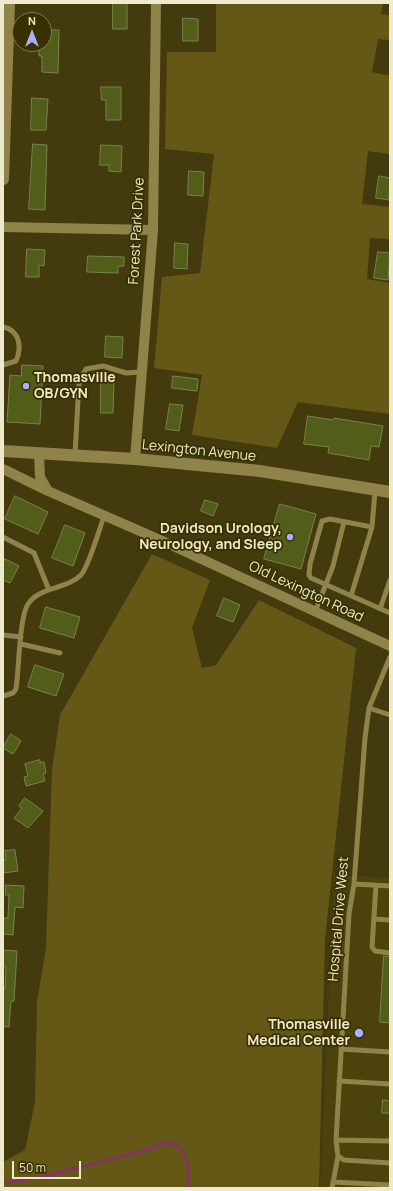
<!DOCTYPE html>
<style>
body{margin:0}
#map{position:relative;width:393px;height:1191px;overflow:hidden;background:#433a0d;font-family:Manrope,sans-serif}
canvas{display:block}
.frame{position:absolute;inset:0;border:4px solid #f0eacc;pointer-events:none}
.north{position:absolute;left:12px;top:12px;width:40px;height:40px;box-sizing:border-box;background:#393001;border:1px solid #827a52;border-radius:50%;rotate:0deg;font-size:11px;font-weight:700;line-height:16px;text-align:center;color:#f0eacc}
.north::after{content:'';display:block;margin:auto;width:14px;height:18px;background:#a7b1fc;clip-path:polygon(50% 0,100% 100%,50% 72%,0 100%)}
.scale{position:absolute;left:12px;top:1161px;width:69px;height:18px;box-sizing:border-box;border:2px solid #f0eacc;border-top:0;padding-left:5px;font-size:12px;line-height:14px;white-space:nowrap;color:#f0eacc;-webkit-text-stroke:3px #393001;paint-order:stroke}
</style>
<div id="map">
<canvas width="393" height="1191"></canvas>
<div class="frame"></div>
<div class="north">N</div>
<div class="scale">50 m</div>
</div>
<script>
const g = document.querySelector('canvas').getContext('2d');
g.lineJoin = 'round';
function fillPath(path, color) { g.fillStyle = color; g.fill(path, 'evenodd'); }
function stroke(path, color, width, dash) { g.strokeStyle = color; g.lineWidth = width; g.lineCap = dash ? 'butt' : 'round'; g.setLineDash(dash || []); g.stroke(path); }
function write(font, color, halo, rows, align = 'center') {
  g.font = font + ' Manrope,sans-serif'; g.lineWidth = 3.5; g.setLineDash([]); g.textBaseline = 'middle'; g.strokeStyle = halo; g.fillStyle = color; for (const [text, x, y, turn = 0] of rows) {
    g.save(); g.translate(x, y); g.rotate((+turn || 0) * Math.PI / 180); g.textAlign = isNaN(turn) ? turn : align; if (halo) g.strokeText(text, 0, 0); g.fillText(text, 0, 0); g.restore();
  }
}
fillPath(new Path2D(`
 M334 875 390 878V1188H320Z`), '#4c420c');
fillPath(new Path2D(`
 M216 3H383L381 14 390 15V40L378 39 372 72 390 76V154L368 151 362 204 390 207V239L370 238 367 279 390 283V414L298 402 277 448 192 435 202 375 154 368 162 277 200 273 214 154 165 149 167 52H216Z
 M152 554 210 580 192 628 202 668 216 665 259 600 356 648 325 939 319 1188H3V1162L25 1150 35 1102 37 1001 46 948 52 770 60 715Z`), '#655816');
stroke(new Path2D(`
 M3 1183 42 1177 149 1149C154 1147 161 1143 166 1143 189 1142 189 1173 189 1188`), '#882d74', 2.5);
const building = new Path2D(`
 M113 3H127V29H113Z
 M183 18 198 19V41H183Z
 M44 30H59L58 73 42 72V56H39V44H44Z
 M101 87H121V120H106V100H102Z
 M32 98 48 99 46 130H31Z
 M33 144 47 145 45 210 29 209Z
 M101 145 122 146 121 172 109 171V165H100Z
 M189 171 204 172 203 196 188 195Z
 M379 176 390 178 389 200 376 198Z
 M175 243 188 244 187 269 174 268Z
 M27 249 45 250 44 266 39 265V277H26Z
 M378 252 390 253 388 280 374 278Z
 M88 256 124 257V266H118V273L87 272Z
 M106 336 123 337 122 358 105 357Z
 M22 365 43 366 40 424 7 422 10 375 21 376Z
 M173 376 198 379 197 391 172 388Z
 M101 382H114L113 413H101Z
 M170 404 183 405 179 431 166 429Z
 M308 416 333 420 334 418 383 426 379 447 371 446 369 460 328 453 329 447 304 444Z
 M15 496 48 512 38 534 5 519Z
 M205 500 218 504 213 516 201 511Z
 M280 504 316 514 301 569 264 559Z
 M65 525 85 533 73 566 52 558Z
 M5 559 19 566 10 583 3 580V564Z
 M224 598 240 605 233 622 217 616Z
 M46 607 80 617 74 638 40 628Z
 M35 665 64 674 56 696 28 687Z
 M11 734 21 741 13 754 3 748Z
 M40 760V763L44 762 46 773 43 774 45 781 26 786 24 777 28 776 25 764Z
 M25 798 43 811 28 828 14 818 22 808 19 806Z
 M15 850 18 871 4 873 3 860H6L5 851Z
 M6 885 24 886 23 908 15 907 13 935 3 934V918H8L9 895H6Z
 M3 950 17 951 14 1001H11L9 1027 3 1026V989H5L6 967H3Z
 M384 956 390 957V1023L380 1022Z
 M383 1100 390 1101V1113H382Z`);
fillPath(building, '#525d1a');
stroke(building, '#79834c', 1);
stroke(new Path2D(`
 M3 327C20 330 22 348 16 361L3 365
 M75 455 79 382 86 369 103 366 126 373 142 372
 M372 527 330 519 322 521 310 564 309 575 311 578 390 613
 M3 537 34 553 49 590
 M351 596 372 527 375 491
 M380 609 390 580
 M315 612 333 566 344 522
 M3 635 21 637
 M21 644 60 653
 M3 696 13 693 16 689C19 671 19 618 28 604 40 586 66 590 81 575 88 568 100 528 104 516
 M369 708 390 715
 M354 884 390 886
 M376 885 372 947 375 951 390 953
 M374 919 390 920
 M341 1049 390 1052
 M339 1081 390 1084
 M336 1140 390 1141
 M338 1156 344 1160 390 1163
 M333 1182 390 1185
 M332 1188 338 1156 336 1140 349 914 354 884 365 738 369 708 390 657`), '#8f834a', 5);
stroke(new Path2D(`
 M3 227 153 230
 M39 454 40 477 48 491 158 539 390 646
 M135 459 153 230 156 3
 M3 469 48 491`), '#8f834a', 10);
stroke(new Path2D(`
 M3 179 9 3
 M3 451 135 459 260 471 390 492`), '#8f834a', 12);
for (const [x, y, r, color] of [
 [26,386,4,"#a7b1fc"],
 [290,537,4,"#a7b1fc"],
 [359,1033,5,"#a7b1fc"]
]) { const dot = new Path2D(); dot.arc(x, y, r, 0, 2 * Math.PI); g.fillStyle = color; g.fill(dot); stroke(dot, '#393001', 1.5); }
write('14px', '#f0eacc', '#393001', [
 ["Forest Park Drive",137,231,-87],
 ["Lexington Avenue",199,451,6],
 ["Old Lexington Road",306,592,25],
 ["Hospital Drive West",339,919,-85]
]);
write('bold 14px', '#f0eacc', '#393001', [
 ["Thomasville",34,378,"left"],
 ["OB/GYN",34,394,"left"],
 ["Davidson Urology,",282,529],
 ["Neurology, and Sleep",282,545],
 ["Thomasville",350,1025],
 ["Medical Center",350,1041]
], 'right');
</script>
